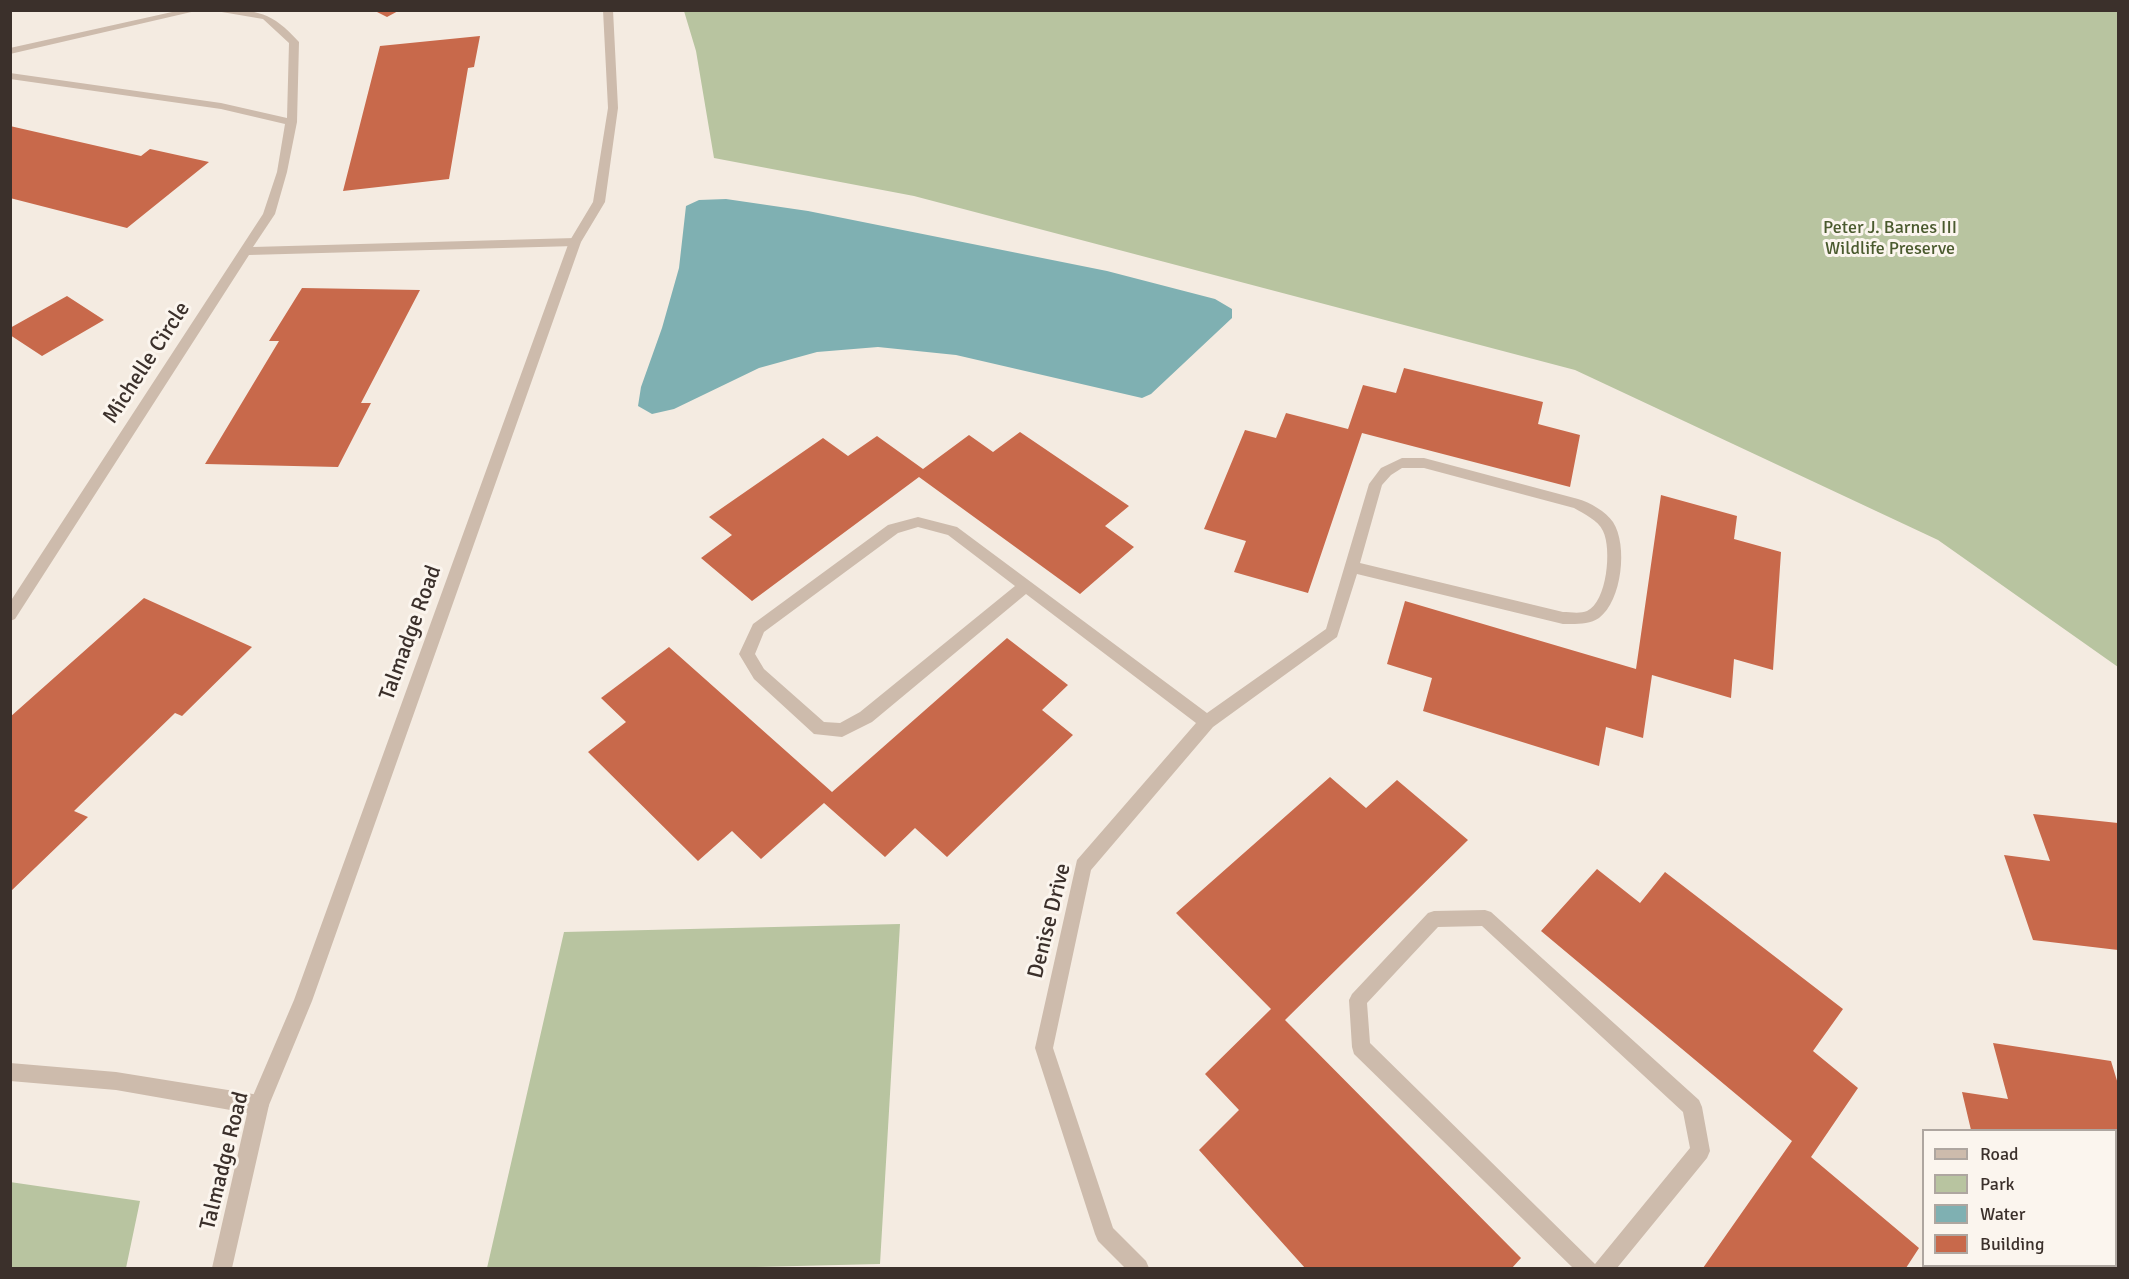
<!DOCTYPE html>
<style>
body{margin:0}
#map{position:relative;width:2129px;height:1279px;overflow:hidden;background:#f4ebe1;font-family:Signika,sans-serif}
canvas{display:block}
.frame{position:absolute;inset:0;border:12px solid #3b302b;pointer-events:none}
.legend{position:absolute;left:1922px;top:1129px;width:195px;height:138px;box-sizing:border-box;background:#fbf5ee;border:2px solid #aea6a0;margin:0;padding:8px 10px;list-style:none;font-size:18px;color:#3b302b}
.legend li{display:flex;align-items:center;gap:12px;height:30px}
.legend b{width:30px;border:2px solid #aea6a0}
</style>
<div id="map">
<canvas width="2129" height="1279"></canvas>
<div class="frame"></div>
<ul class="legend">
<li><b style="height:8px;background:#cdbbac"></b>Road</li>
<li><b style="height:16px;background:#b8c4a0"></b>Park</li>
<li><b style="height:16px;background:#7fb0b2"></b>Water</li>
<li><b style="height:16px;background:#c8694b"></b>Building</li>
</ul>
</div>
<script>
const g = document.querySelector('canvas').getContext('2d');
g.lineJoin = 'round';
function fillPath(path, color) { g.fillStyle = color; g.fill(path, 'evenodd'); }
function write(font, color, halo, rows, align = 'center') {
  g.font = font + ' Signika,sans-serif'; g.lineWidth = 6; g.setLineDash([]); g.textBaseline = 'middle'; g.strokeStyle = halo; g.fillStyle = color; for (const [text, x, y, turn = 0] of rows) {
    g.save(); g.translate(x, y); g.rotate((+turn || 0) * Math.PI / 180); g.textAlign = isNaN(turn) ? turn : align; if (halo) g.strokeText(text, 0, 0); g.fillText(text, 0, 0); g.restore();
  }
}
fillPath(new Path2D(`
 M684 11H2118V667L1938 540 1575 370 914 196 714 158 696 51Z
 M900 924 880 1264 714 1268H487L564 932Z
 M10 1182 140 1201 126 1268H11Z`), '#b8c4a0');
fillPath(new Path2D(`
 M726 199 808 211 1107 271 1215 299 1232 309V318L1151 394 1142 398 956 355 878 347 817 352 759 368 674 409 652 414 638 406 641 387 662 328 679 268 686 206 699 200Z`), '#7fb0b2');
fillPath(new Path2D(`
 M373 10H400L387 17Z
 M480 36 474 67 468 68 449 179 343 191 380 46Z
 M10 126 141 156 150 149 209 162 127 228 10 198Z
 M302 288 420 290 361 403H371L338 467 205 464 279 341H269Z
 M67 296 104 320 42 356 10 335V328Z
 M1404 368 1543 402 1538 424 1580 435 1570 487 1362 433 1308 593 1234 572 1246 541 1204 529 1245 430 1276 438 1286 413 1348 429 1363 385 1396 393Z
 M1020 432 1129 506 1105 526 1134 547 1080 594 919 477 752 601 701 558 732 535 709 517 823 438 848 456 877 436 923 469 969 435 993 452Z
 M1661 495 1737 516 1734 539 1781 552 1773 670 1734 659 1731 698 1652 675 1643 738 1606 727 1599 766 1423 711 1432 678 1387 664 1405 601 1636 669Z
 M144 598 252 647 182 716 175 713 74 811 88 817 10 892V717Z
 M1007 638 1068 685 1042 710 1073 735 947 857 915 828 885 857 824 803 761 859 732 831 698 861 588 752 626 722 601 698 669 647 832 792Z
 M1330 777 1366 808 1397 780 1468 840 1285 1020 1521 1258 1512 1268H1305L1199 1150 1239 1110 1205 1074 1271 1009 1176 913Z
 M2033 814 2118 823V950L2033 940 2004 855 2050 861Z
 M1597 869 1640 903 1665 872 1843 1009 1813 1051 1858 1088 1811 1157 1919 1248 1906 1268H1703L1792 1141 1541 931Z
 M1993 1043 2111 1061 2118 1084V1268H2005L2004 1266H2116V1130H1971L1962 1092 2008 1099Z`), '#c8694b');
fillPath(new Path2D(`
 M181 10H200L10 54V48Z
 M210 10C252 10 269 8 299 42L297 122 287 172 275 214 253 247 575 238 581 242 575 246 249 255 15 619 10 621V602L263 214 277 172 285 124 221 109 10 79V73L221 103 287 118 289 43 263 19Z
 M1402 458H1424L1578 499C1590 502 1606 512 1613 522 1628 545 1622 601 1599 618 1589 625 1575 624 1563 624L1357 574 1337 637 1213 727 1091 870 1053 1048 1113 1228 1146 1261 1149 1268H1125L1098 1241 1095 1234 1035 1048 1077 860 1196 723 1026 594 872 722 842 737 814 734 754 679 739 654 753 624 888 525 918 517 957 527 1207 713 1326 629 1369 484 1381 468ZM1402 468H1424L1574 508C1584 514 1598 520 1603 531 1612 549 1607 602 1587 611 1580 614 1570 612 1563 612L1360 563 1382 485 1391 475ZM918 527 948 535 1015 586 860 712 840 723 824 722 764 669 755 654 764 632 898 533Z
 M1485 910 1491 912 1699 1100 1702 1107 1710 1151 1707 1158 1617 1268H1573L1354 1054 1352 1047 1349 1000 1352 994 1428 913 1434 911ZM1482 926 1683 1112 1690 1148 1595 1264 1370 1043 1367 1003 1438 927Z
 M10 1063 116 1072 259 1095 266 1098 269 1105 266 1112 259 1115 116 1090 10 1081Z`), '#cdbbac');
fillPath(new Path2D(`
 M603 10H613L618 108 605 202 581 242 312 1001 269 1105 232 1268H212L249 1105 294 1000 569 242 593 202 608 108Z`), '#cdbbac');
write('18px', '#4a5a2e', '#fbf5ee', [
 ["Peter J. Barnes III",1890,228],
 ["Wildlife Preserve",1890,249]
]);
write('22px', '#3b302b', '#fbf5ee', [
 ["Michelle Circle",147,363,-57],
 ["Talmadge Road",411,633,-70],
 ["Denise Drive",1050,921,-76],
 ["Talmadge Road",225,1161,-76]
]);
</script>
